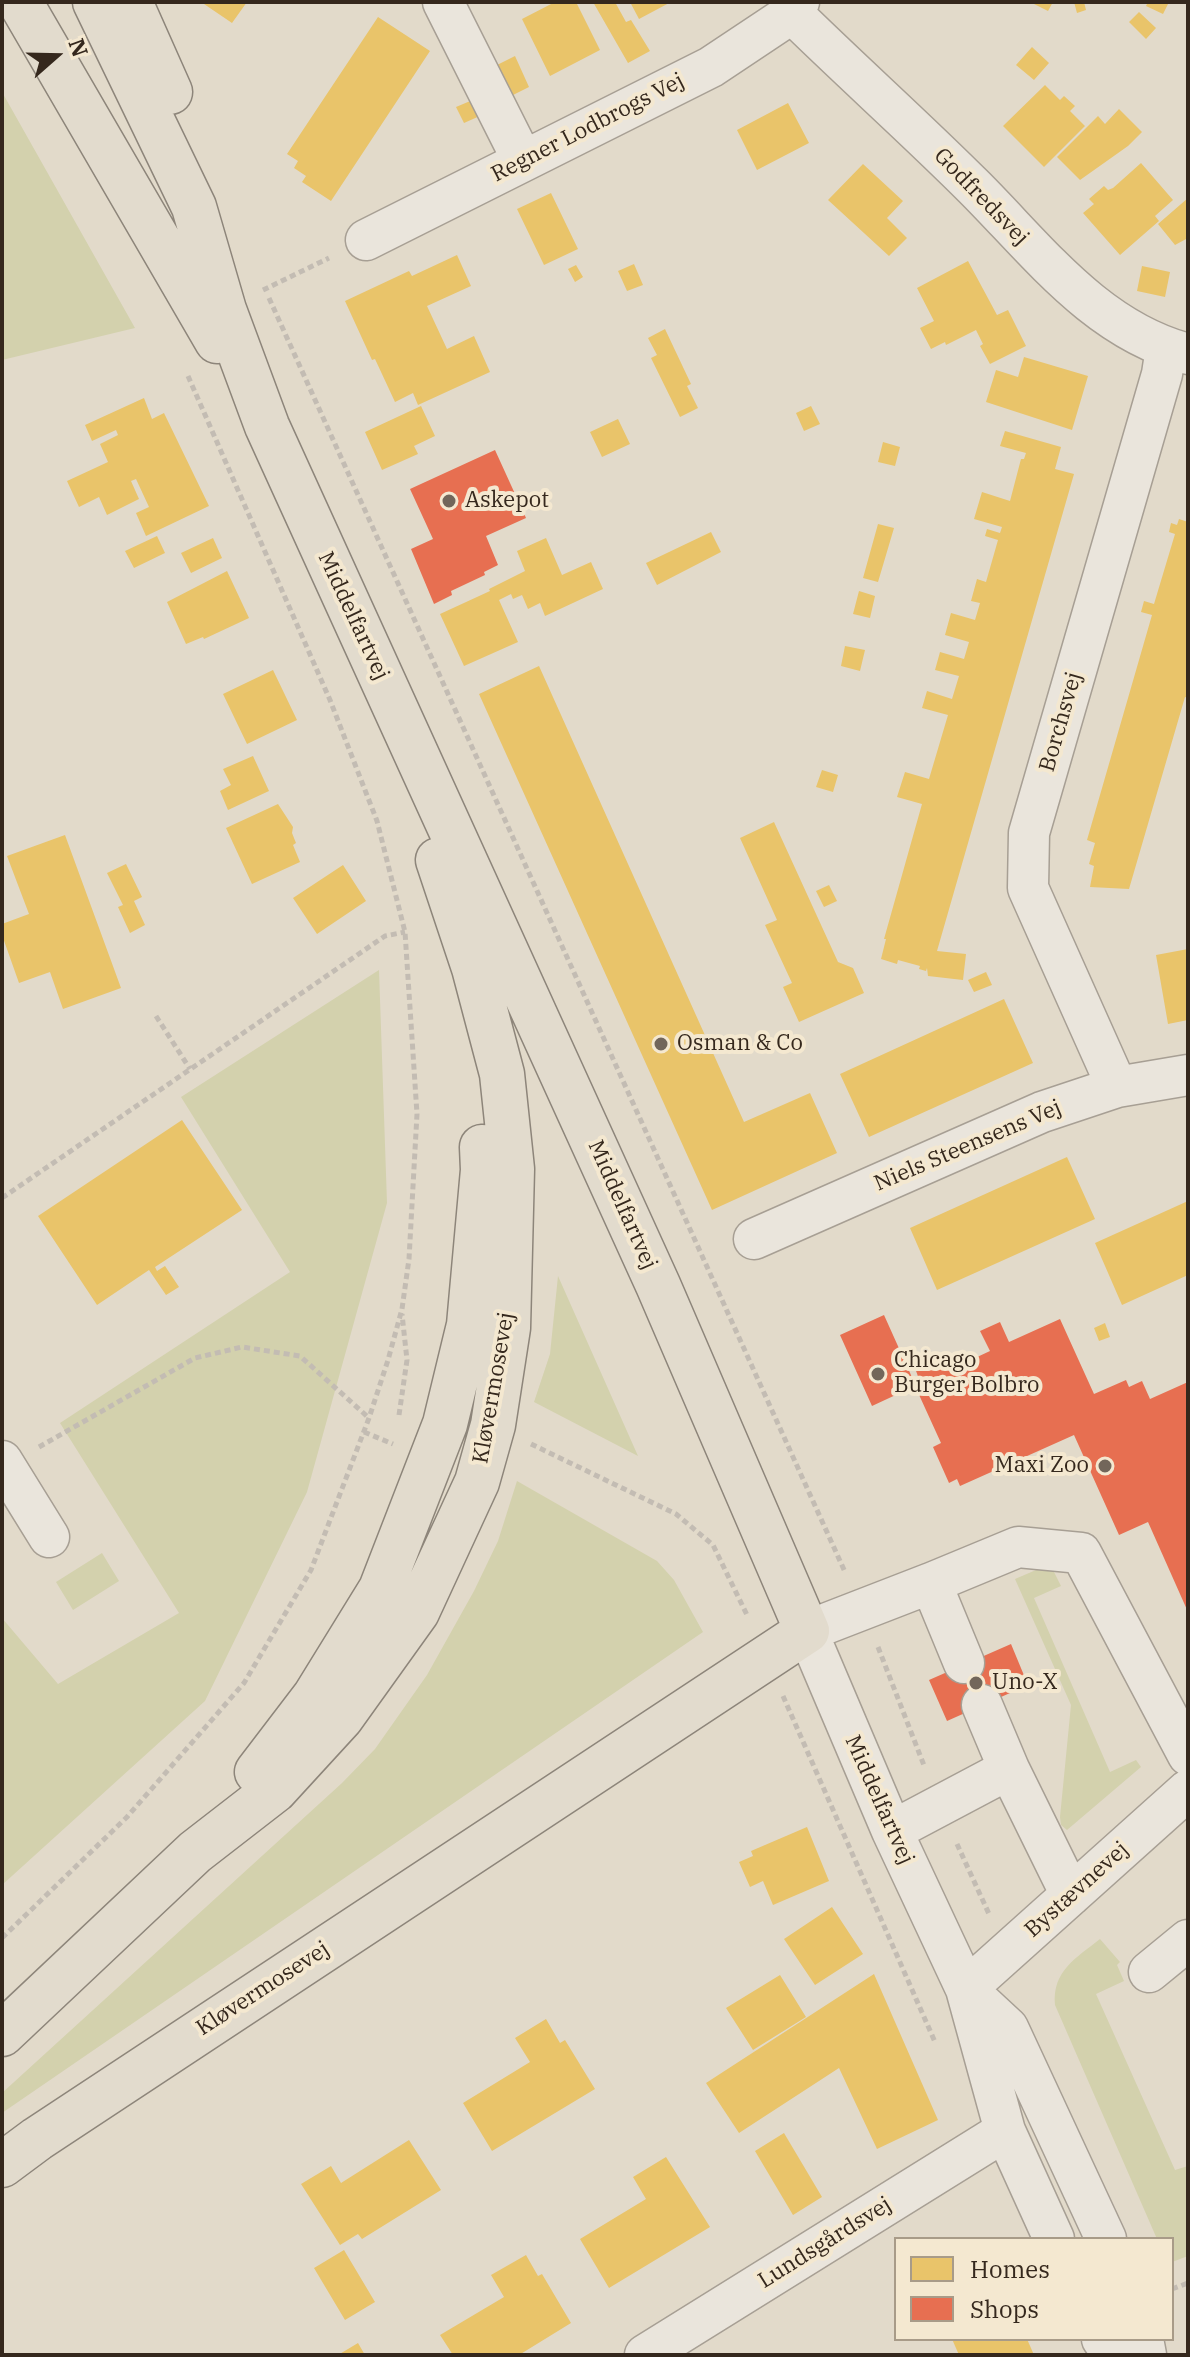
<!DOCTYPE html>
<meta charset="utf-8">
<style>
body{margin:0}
#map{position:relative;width:1190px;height:2357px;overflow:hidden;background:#e2daca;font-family:"IBM Plex Serif",serif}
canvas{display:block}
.frame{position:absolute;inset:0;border:4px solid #35281d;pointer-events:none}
.legend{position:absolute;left:894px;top:2237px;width:280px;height:104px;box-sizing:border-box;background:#f4e8d0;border:2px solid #a89b88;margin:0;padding:10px 14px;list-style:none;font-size:24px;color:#35281d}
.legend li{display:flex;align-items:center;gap:16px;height:40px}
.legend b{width:40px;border:2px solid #a89b88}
.north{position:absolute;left:16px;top:16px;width:80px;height:80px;-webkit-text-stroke:6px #f4e8d0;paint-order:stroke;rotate:70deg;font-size:22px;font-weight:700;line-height:32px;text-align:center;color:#35281d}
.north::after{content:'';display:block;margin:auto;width:28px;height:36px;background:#35281d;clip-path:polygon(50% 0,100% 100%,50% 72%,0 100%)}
</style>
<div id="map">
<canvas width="1190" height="2357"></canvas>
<div class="frame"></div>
<ul class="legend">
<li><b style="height:22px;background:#e9c46a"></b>Homes</li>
<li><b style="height:22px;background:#e76f51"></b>Shops</li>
</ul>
<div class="north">N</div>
</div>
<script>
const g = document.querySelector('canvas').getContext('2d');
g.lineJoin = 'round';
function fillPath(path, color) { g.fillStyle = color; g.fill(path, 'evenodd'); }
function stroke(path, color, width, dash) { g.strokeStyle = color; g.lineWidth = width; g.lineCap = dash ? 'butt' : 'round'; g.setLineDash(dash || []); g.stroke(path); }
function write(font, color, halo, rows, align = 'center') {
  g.font = font + ' "IBM Plex Serif",serif'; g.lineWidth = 8; g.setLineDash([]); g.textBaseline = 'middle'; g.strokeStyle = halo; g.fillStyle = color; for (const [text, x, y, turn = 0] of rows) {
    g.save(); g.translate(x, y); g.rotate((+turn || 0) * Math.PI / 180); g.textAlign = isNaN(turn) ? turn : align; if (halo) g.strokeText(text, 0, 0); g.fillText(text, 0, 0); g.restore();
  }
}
fillPath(new Path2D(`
 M2 92 135 328 2 360Z
 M379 970 387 1203 307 1492 205 1701 2 1885V1618L58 1684 179 1613 60 1423 290 1272 181 1097Z
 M558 1276 638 1456 534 1402 550 1354Z
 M517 1481 657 1561 674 1580 703 1632 2 2113V2093L342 1783 375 1749 427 1675 474 1591 498 1541Z
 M102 1553 119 1581 73 1610 56 1582Z
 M1050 1564 1061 1586 1034 1598 1110 1772 1136 1760 1141 1767 1067 1830 1061 1825 1060 1817 1071 1705 1015 1579Z
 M1100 1939 1120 1962 1117 1965 1124 1981 1096 1994 1175 2170 1188 2166V2256L1172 2262V2239H1157L1055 2005C1052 1971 1076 1958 1100 1939Z`), '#d3d1ad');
fillPath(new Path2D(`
 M205 2H247L232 23 204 4Z
 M555 2H576L600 50 550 76 522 19Z
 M593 2H615L626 22 631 20 650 51 628 63Z
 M630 2H671L639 19Z
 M1030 2H1053L1048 11Z
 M1074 2H1084L1086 10 1077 13Z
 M1148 2H1169L1163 14 1146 6Z
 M1139 12 1156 28 1146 39 1129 22Z
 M378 17 430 51 331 201 302 182 306 176 294 168 298 161 287 154Z
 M1032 47 1049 63 1034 80 1016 65Z
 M515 56 529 87 511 96 497 65Z
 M1045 85 1060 100 1064 96 1075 106 1070 111 1085 126 1044 167 1003 126Z
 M475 99 482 115 464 123 456 107Z
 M788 103 809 143 757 170 737 130Z
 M1119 109 1142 132 1128 146 1080 180 1057 157 1098 116 1105 124Z
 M1141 163 1173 200 1155 216 1159 221 1120 255 1083 213 1094 204 1089 199 1104 186 1108 190 1113 188Z
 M863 164 903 201 887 218 907 238 889 256 828 200Z
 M551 193 578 249 544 265 517 209Z
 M1188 198V238L1175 245 1158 224Z
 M457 255 471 286 427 306 447 349 474 336 490 372 418 405 413 393 395 402 375 359 372 360 345 301 409 271 412 276Z
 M968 261 997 315 1008 310 1026 346 990 364 980 346 983 344 976 330 946 345 945 342 931 349 920 328 934 321 917 288Z
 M634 264 643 285 627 291 618 271Z
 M576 265 583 277 575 282 568 269Z
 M1142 266 1170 272 1165 297 1137 291Z
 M665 329 691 384 687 386 698 408 680 417 651 358 657 355 648 338Z
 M1024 357 1088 376 1072 430 986 402 996 370 1018 377Z
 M144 398 152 419 164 413 209 506 146 536 136 513 149 507 136 479 131 481 139 499 107 515 99 497 79 507 67 481 108 462 100 444 118 435 116 430 92 441 85 425Z
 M421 406 435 436 414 446 418 454 382 470 365 432Z
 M811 406 820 424 804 431 796 413Z
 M618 419 630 444 602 457 590 432Z
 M1005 431 1061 447 1055 469 1074 474 937 951 966 954 963 980 928 976 927 968 926 971 919 969 920 966 898 960 897 964 881 959 886 939H884L922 804 897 797 905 772 929 779 948 715 922 708 927 691 952 699 959 676 935 670 940 652 964 659 969 642 945 635 951 613 975 620 980 603 971 601 977 579 986 582 998 540 985 536 987 529 1000 533 1002 527 974 519 982 492 1010 501 1021 459H1024L1026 453 1000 446Z
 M883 442 900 447 895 466 878 462Z
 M1179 519 1188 522V698L1185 697 1129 889 1090 887 1094 866 1089 864 1095 843 1087 840 1152 615 1141 612 1144 601 1154 604 1175 534 1169 532 1171 523 1177 525Z
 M878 524 894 528 878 582 863 578Z
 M711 532 721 552 657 585 646 563Z
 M157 536 165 553 134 568 125 551Z
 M213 538 222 558 191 573 181 553Z
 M546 538 562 575 591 562 603 589 545 616 540 603 528 609 522 595 513 599 511 594 499 600 518 642 464 666 440 614 490 591 489 589 525 571 517 551Z
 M227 571 249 618 204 639 203 637 186 644 167 602Z
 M859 591 875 596 870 618 853 614Z
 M845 646 865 650 860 671 841 666Z
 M539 666 744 1122 810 1093 837 1153 712 1210 479 694Z
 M273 670 297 720 247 744 223 694Z
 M253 756 269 791 228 810 220 791 231 785 223 769Z
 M822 770 838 775 833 792 816 787Z
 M278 804 293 827 292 833 296 843 293 845 300 862 252 884 226 828Z
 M774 822 838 962 853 968 864 993 799 1022 783 987 792 983 765 925 777 920 740 838Z
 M65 835 121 988 63 1009 50 972 19 983 2 935V924L29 914 7 856Z
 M126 864 142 897 134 901 145 925 130 933 118 907 123 905 107 873Z
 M343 865 366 901 317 934 293 898Z
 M829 885 837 901 824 907 816 891Z
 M1188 949V1020L1168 1024 1156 955Z
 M986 972 992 985 974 992 968 980Z
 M1004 999 1033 1063 869 1137 840 1074Z
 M182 1120 242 1210 155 1267 157 1271 165 1266 179 1287 166 1295 149 1270 97 1305 38 1216Z
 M1067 1157 1095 1219 937 1290 910 1228Z
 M1188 1201V1275L1122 1305 1095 1243Z
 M1105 1323 1110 1337 1099 1341 1094 1328Z
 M807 1827 829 1881 773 1905 763 1881 750 1887 739 1862 753 1856 751 1851Z
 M832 1907 863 1954 815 1985 784 1939Z
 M874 1974 938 2120 877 2149 839 2068 739 2133 706 2083Z
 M780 1975 806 2017 753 2050 726 2008Z
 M546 2019 560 2043 565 2040 595 2089 492 2151 463 2103 530 2062 515 2038Z
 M784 2133 822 2197 793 2215 755 2151Z
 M409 2140 441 2190 362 2239 358 2234 340 2245 301 2184 331 2166 341 2183Z
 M666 2157 710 2227 609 2288 580 2239 646 2199 633 2177Z
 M344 2250 375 2302 345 2320 314 2268Z
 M526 2255 538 2276 542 2274 571 2323 519 2355H453L440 2335 504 2297 491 2275Z
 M952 2339H1027L1034 2355H959Z
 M358 2343 365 2355H338Z`), '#e9c46a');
fillPath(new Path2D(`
 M495 450 526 518 486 536 498 565 484 572 485 575 451 591 452 595 434 604 411 549 433 539 410 489Z
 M884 1315 915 1384 920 1382 915 1368 947 1354 952 1364 959 1360 960 1365 990 1351 980 1331 1000 1322 1009 1342 1060 1319 1094 1394 1126 1380 1129 1387 1142 1381 1150 1399 1188 1382V1612L1148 1522 1119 1535 1074 1435 960 1486 957 1479 949 1483 933 1447 941 1443 915 1386 872 1406 840 1335Z
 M1011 1644 1028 1685 947 1721 929 1680Z`), '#e76f51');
const minor = new Path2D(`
 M443 2 523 161
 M792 13C852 72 915 128 974 187 1038 251 1096 330 1188 354
 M366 240 711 67 792 13 799 2
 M1117 1087 1028 888 1029 833 1162 374 1166 348
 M754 1239 1042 1112 1117 1087 1188 1075
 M2 1461 49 1537
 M931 1583 1018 1547 1081 1553 1188 1755
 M964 1663 931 1583 807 1631 892 1831 966 1989 1005 2131 1054 2239
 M982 1705 1009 1769 1071 1895
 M892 1831 1009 1769
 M1149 1972 1188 1940
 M966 1989 1188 1790
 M966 1989 1008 2028 1106 2239
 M1102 2339 1113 2355
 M1143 2339 1146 2355
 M645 2355 1005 2131`);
const major = new Path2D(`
 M20 2 217 341
 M130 2 170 92
 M257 1772 315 1696 381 1589 445 1424 469 1325 483 1170 482 1147
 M2 2034 195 1852 275 1790 341 1718 417 1612 477 1482 493 1425 508 1328 512 1169 502 1074 474 968 438 860
 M2 2165 37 2139 807 1631 658 1285 267 426 224 310 194 207 95 2`);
stroke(minor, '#a79f94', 43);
stroke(major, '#8d857a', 47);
stroke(new Path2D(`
 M263 290 329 258
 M269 298 845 1572
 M156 1016 190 1069
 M2 1198 385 936 405 932
 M399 1415 407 1360 402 1314
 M364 1432 393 1444
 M531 1444 676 1514 713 1545 748 1617
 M39 1447 195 1358 242 1347 300 1356 369 1418
 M878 1647 925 1768
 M783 1696 935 2042
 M957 1844 989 1914
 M2 1938 127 1817 244 1683 311 1570 369 1418 388 1360 402 1309 409 1259 417 1114 405 932 377 821 330 700 188 376
 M1172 2289 1188 2283`), '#c3bcb3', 5, [6, 4]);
stroke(minor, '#eae5dc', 40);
stroke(major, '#e2dbcd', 44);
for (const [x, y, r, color] of [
 [449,501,8,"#72665a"],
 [661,1044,8,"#72665a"],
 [878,1374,8,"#72665a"],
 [1105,1466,8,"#72665a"],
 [976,1683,8,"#72665a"]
]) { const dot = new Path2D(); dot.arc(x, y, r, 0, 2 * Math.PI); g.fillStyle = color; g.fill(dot); stroke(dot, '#f4e8d0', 3); }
write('22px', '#35281d', '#f4e8d0', [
 ["Regner Lodbrogs Vej",588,128,-27],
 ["Godfredsvej",981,197,46],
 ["Middelfartvej",353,616,65],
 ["Borchsvej",1061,722,-74],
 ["Niels Steensens Vej",968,1146,-23],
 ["Middelfartvej",622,1205,66],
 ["Kløvermosevej",494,1388,-80],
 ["Middelfartvej",879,1800,66],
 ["Bystævnevej",1077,1890,-42],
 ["Kløvermosevej",263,1989,-33],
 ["Lundsgårdsvej",825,2243,-32]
]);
write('22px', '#35281d', '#f4e8d0', [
 ["Askepot",465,501],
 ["Osman & Co",677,1044],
 ["Chicago",894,1361],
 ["Burger Bolbro",894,1386],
 ["Maxi Zoo",1089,1466,"right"],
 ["Uno-X",992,1683]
], 'left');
</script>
